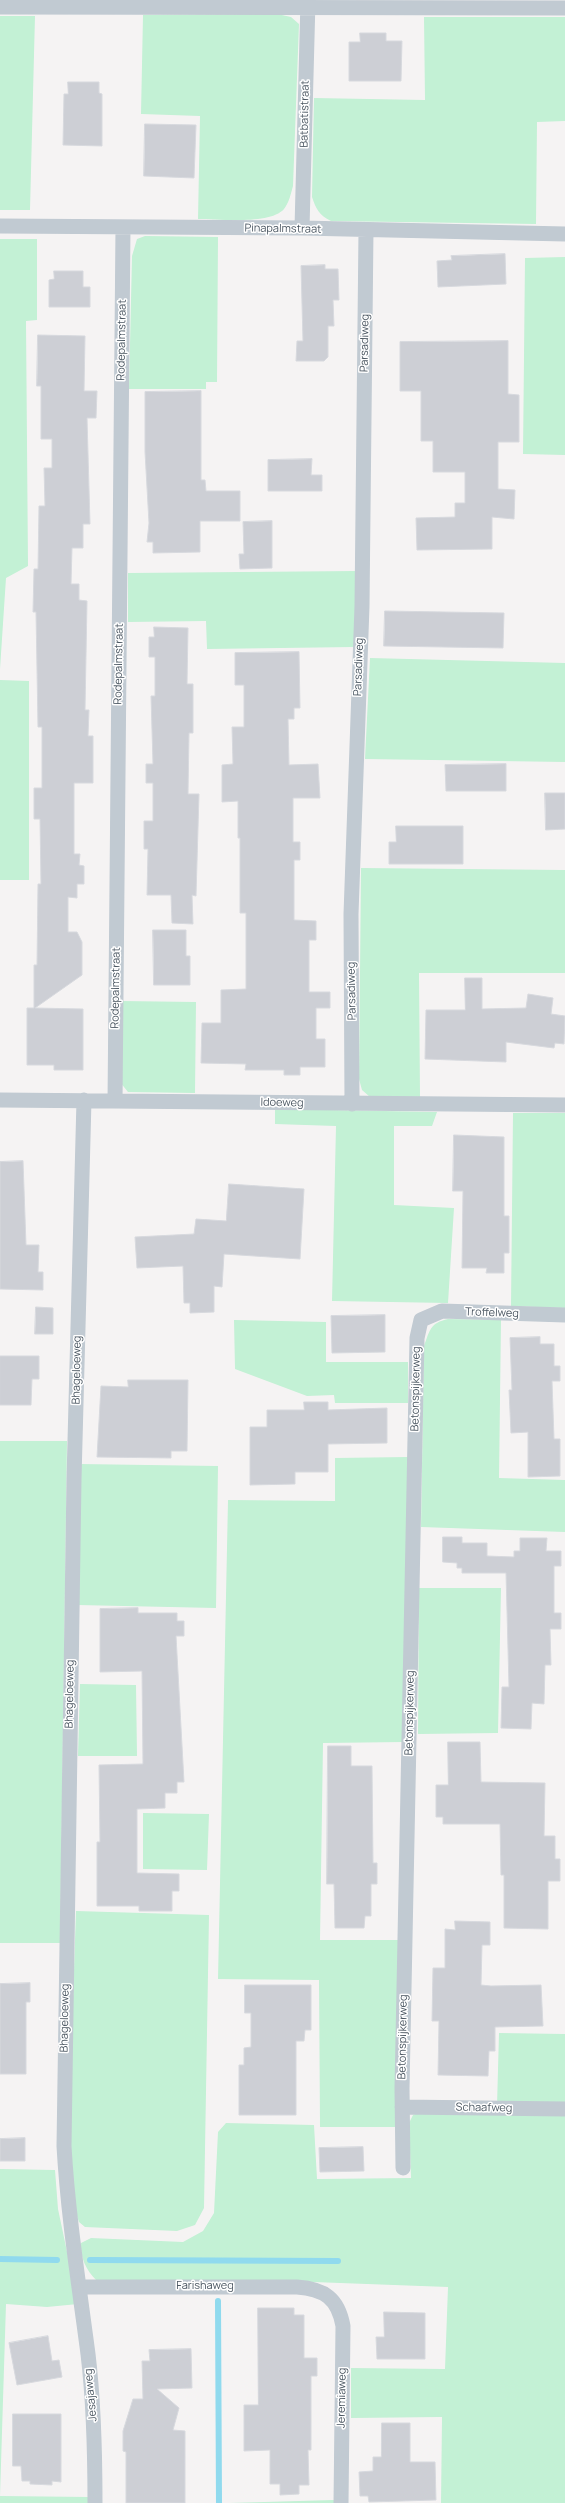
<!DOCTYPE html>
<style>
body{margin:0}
canvas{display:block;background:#f5f3f3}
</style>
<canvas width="565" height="2503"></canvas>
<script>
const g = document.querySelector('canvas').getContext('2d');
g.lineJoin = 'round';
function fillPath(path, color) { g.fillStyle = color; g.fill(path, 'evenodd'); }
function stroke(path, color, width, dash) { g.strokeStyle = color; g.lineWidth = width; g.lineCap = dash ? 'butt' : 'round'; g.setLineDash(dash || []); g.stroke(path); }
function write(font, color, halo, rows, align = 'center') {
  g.font = font + ' Manrope,sans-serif'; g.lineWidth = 3; g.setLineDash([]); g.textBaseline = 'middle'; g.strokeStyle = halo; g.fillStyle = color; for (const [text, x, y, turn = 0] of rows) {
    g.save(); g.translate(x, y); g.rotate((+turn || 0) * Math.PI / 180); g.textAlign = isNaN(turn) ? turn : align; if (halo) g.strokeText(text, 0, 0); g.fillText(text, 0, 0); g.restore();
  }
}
fillPath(new Path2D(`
 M277 14 291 17 299 24 293 186C291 193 289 203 284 209 270 225 219 219 198 219L200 116 141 114 143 15Z
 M0 16H35L30 210H0Z
 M424 17H565V121L537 122 536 224 331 221C319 215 316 209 312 197L314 98 425 100Z
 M145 236 218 237 217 382H206V389H129L132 256 137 239Z
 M0 239H37V320L26 321 28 566 6 578 0 669Z
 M565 257V455L523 454 525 258Z
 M357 571 354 647 207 649 206 621 128 622V573Z
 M370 658 565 663V762L365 759Z
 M0 680 29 681V880H0Z
 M361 868 565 870V973H419L420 1098 370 1097 362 1090 359 1079Z
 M121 1001 196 1002 195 1093 128 1092 120 1082Z
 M275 1109 437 1112 432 1126H394V1205L454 1208 448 1303 332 1301 336 1126 275 1124Z
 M513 1113H565V1308L511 1306Z
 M448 1319 501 1320 499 1478 565 1480V1532L421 1527 424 1346C430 1330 430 1323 448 1319Z
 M234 1320 326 1322V1362H408V1403H335L334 1395 307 1396 235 1369Z
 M0 1441H67L60 1943H0Z
 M408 1457 405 1742 323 1743 320 1940H400L397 2127H320L319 1980 218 1979 228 1500 335 1501V1458Z
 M79 1464 218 1466 216 1608 77 1605Z
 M419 1588H501L498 1733 418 1734Z
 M80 1684 136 1685 137 1756H78Z
 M143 1813 209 1814 207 1870 143 1869Z
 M76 1911 209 1915 204 2208 195 2225 177 2231 85 2227 79 2222 72 2201 70 2087Z
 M499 2033 565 2034V2103L497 2106Z
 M421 2112 565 2116V2503H441L442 2417 351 2418V2368L445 2369 448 2287 313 2282 96 2280C86 2270 80 2257 81 2243L91 2238 183 2242 203 2231 214 2213 218 2132 226 2123 314 2125 317 2179 411 2178 409 2123 413 2115Z
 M0 2169 55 2170 58 2209 78 2304 47 2307 6 2304 0 2496 91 2497V2503H0Z
 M334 2500V2503H229Z`), '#c3f1d5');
stroke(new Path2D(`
 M0 2259 57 2260
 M90 2260 338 2261
 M218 2301 219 2503`), '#90daee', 6);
const building = new Path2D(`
 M360 33H386V41H402L401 81H349V42H360Z
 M68 82H99V93L102 94V146L63 145 64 94H68Z
 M145 124 196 125 194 178 144 176Z
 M505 254 506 284 438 287 437 261 452 260 451 256Z
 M325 265V269H338L339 300H333L334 326H328V357L324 361H296L297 341H303L301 266Z
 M54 271H83V287H90V307H49V280L54 279Z
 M38 335 85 336 84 391H97L96 418H87L90 524H83V548H72L71 584H79V600L87 601 85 710H89L88 736H93V783H74V854H80L79 865 84 866V884H77V898L68 897V932H77L82 942V975L35 1008 83 1009V1070H54V1065H27V1008H34V965H37L38 884H41L40 819H34V788H42V727H38L36 612H33L34 569H38L39 506H45L44 468H52V439H41V386H37Z
 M508 341V394L519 395V442H498V489L515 490 514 519 492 517V549L417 550 416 518 455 517V503H465V472H433V441H421V391H400V342Z
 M201 391V480H205L206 491H240V521H200V552L153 553V542H147L149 523 145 452V392Z
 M312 459 311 475H322V491H268V460Z
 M272 521V568L240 569 239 554H244L243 522Z
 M385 611 504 613 503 648 384 646Z
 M154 627 188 628 187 684H193V733H189L188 794H199L196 896 192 895 193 924 172 923 171 895H147L148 849H144V821H153V783H146V764H153L151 696H155V657H149V637H154Z
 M299 652 300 708H294V719H288L289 765 318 764 320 798H293V842H300V860H294V920L316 921V940H309V992H330V1008H316V1039H325V1067H300V1075H284V1070H245L246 1064 201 1063 202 1023H221V990L246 989V913H240V838H238V801L222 802V765L233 764 232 727H244V685H235V653Z
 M506 764V791H446L445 765Z
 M545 793H565V829L546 830Z
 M396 826H463V864H389V842H396Z
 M153 930H186V956H190V985H154Z
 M465 978H482V1009L526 1008 528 994 553 998 551 1014 565 1016 564 1044 555 1043 554 1048 506 1042V1062L425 1059 426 1010H465Z
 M454 1135 504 1137V1216H509V1253H504V1273H486L487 1268H462L463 1191H453Z
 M23 1161 26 1245H39L38 1272H43V1290L0 1289V1162Z
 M229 1184 304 1189 300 1259 224 1254 222 1287 214 1286V1312L190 1313V1303H184L183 1266 137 1268 135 1237 194 1234 196 1219 226 1221Z
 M36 1307 53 1308V1334H35Z
 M385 1315V1352L332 1353 331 1316Z
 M540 1337V1344H554V1366H560V1381H552L554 1439H560V1476L528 1477V1432L511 1433 509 1390H512L510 1338Z
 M0 1356H39V1379H32L31 1405H0Z
 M128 1380H188L187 1451H171V1458L97 1457 101 1386 128 1387Z
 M304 1402H328V1410L387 1408V1443L328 1444V1472H295V1484L250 1485V1427H267V1410H304Z
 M443 1537H462V1543H487V1556L514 1557V1551H520V1538H547L546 1551H561V1566H554V1613H561V1629H550L551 1665H545L544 1704 532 1703 531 1729 501 1728 502 1687H509L506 1573H462V1568H457V1563L443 1562Z
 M138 1608V1613H177V1621H184V1636H176L184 1782H177V1793H165V1808L137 1809V1873L179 1874V1891H172V1911H139V1906H97V1842H100L99 1765 143 1764 142 1671 100 1672V1609Z
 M448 1742H480L481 1782 545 1783 544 1836H555V1859H560V1881H548V1929L504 1928V1875H501L500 1824H443V1817H436V1785H448Z
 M328 1746H351V1766H372L373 1863H377V1884H371V1916H365L364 1928H335L334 1884H327Z
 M455 1921 490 1922V1945H482L481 1985 491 1986 541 1985 543 2026 495 2027V2051H489L488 2076 438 2075 439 2021H432L433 1968H445V1929L455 1930Z
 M30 1983V2002H26V2074H0V1984Z
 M245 1985H311V2030H305L304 2041H296V2115H239V2065H244V2048L251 2047V2013H245Z
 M25 2138V2161H0V2139Z
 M363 2147 364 2171 320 2172 319 2148Z
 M258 2308H294V2315H304V2358H317V2376H311V2450H308L309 2485H299V2494L280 2495V2484H270V2450L244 2451V2405H258Z
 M384 2312 425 2313V2359H377L376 2337H384Z
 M48 2336 52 2361 59 2360 62 2377 17 2385 9 2343Z
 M191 2349 192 2388 157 2389 179 2408 173 2430 185 2431V2503H126V2452L123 2451V2431L133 2399H143L142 2361H150L149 2350Z
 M13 2414H61V2482L52 2481V2485L30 2484V2481H22L21 2466H13Z
 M382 2423H410V2462H435L436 2500 369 2502 368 2496H360L359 2472 373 2471V2457H381Z`);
fillPath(building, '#cdcfd5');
stroke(building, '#d7d9de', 1);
stroke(new Path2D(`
 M0 7 565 8
 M0 226 302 228 565 234
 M302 228 308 0
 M0 1100 565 1105
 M84 1100 74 1479 64 2146C68 2216 79 2285 88 2354 94 2404 95 2453 95 2503
 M115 1101 123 227
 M352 1104 351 914 362 606 366 230
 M402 2107 565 2109
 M403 2168 402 2088 417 1338 421 1320 442 1311 565 1315
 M79 2287H297C324 2289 338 2298 343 2326L341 2503`), '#c1cad2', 15);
write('11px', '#4a5661', '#fff', [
 ["Batbatistraat",305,114,-89],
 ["Pinapalmstraat",283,229,1],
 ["Rodepalmstraat",122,340,-89],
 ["Parsadiweg",365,343,-89],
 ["Rodepalmstraat",119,664,-89],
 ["Parsadiweg",359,667,-88],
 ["Rodepalmstraat",116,988,-89],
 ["Parsadiweg",352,991,-91],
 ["Idoeweg",282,1103,1],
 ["Troffelweg",492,1313,2],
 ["Bhageloeweg",77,1370,-89],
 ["Betonspijkerweg",416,1389,-89],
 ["Bhageloeweg",70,1694,-89],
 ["Betonspijkerweg",410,1713,-89],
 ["Bhageloeweg",65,2018,-89],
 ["Betonspijkerweg",403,2037,-89],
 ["Schaafweg",484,2108,1],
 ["Farishaweg",205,2286],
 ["Jesajaweg",91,2395,-95],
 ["Jeremiaweg",342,2398,-89]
]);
</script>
